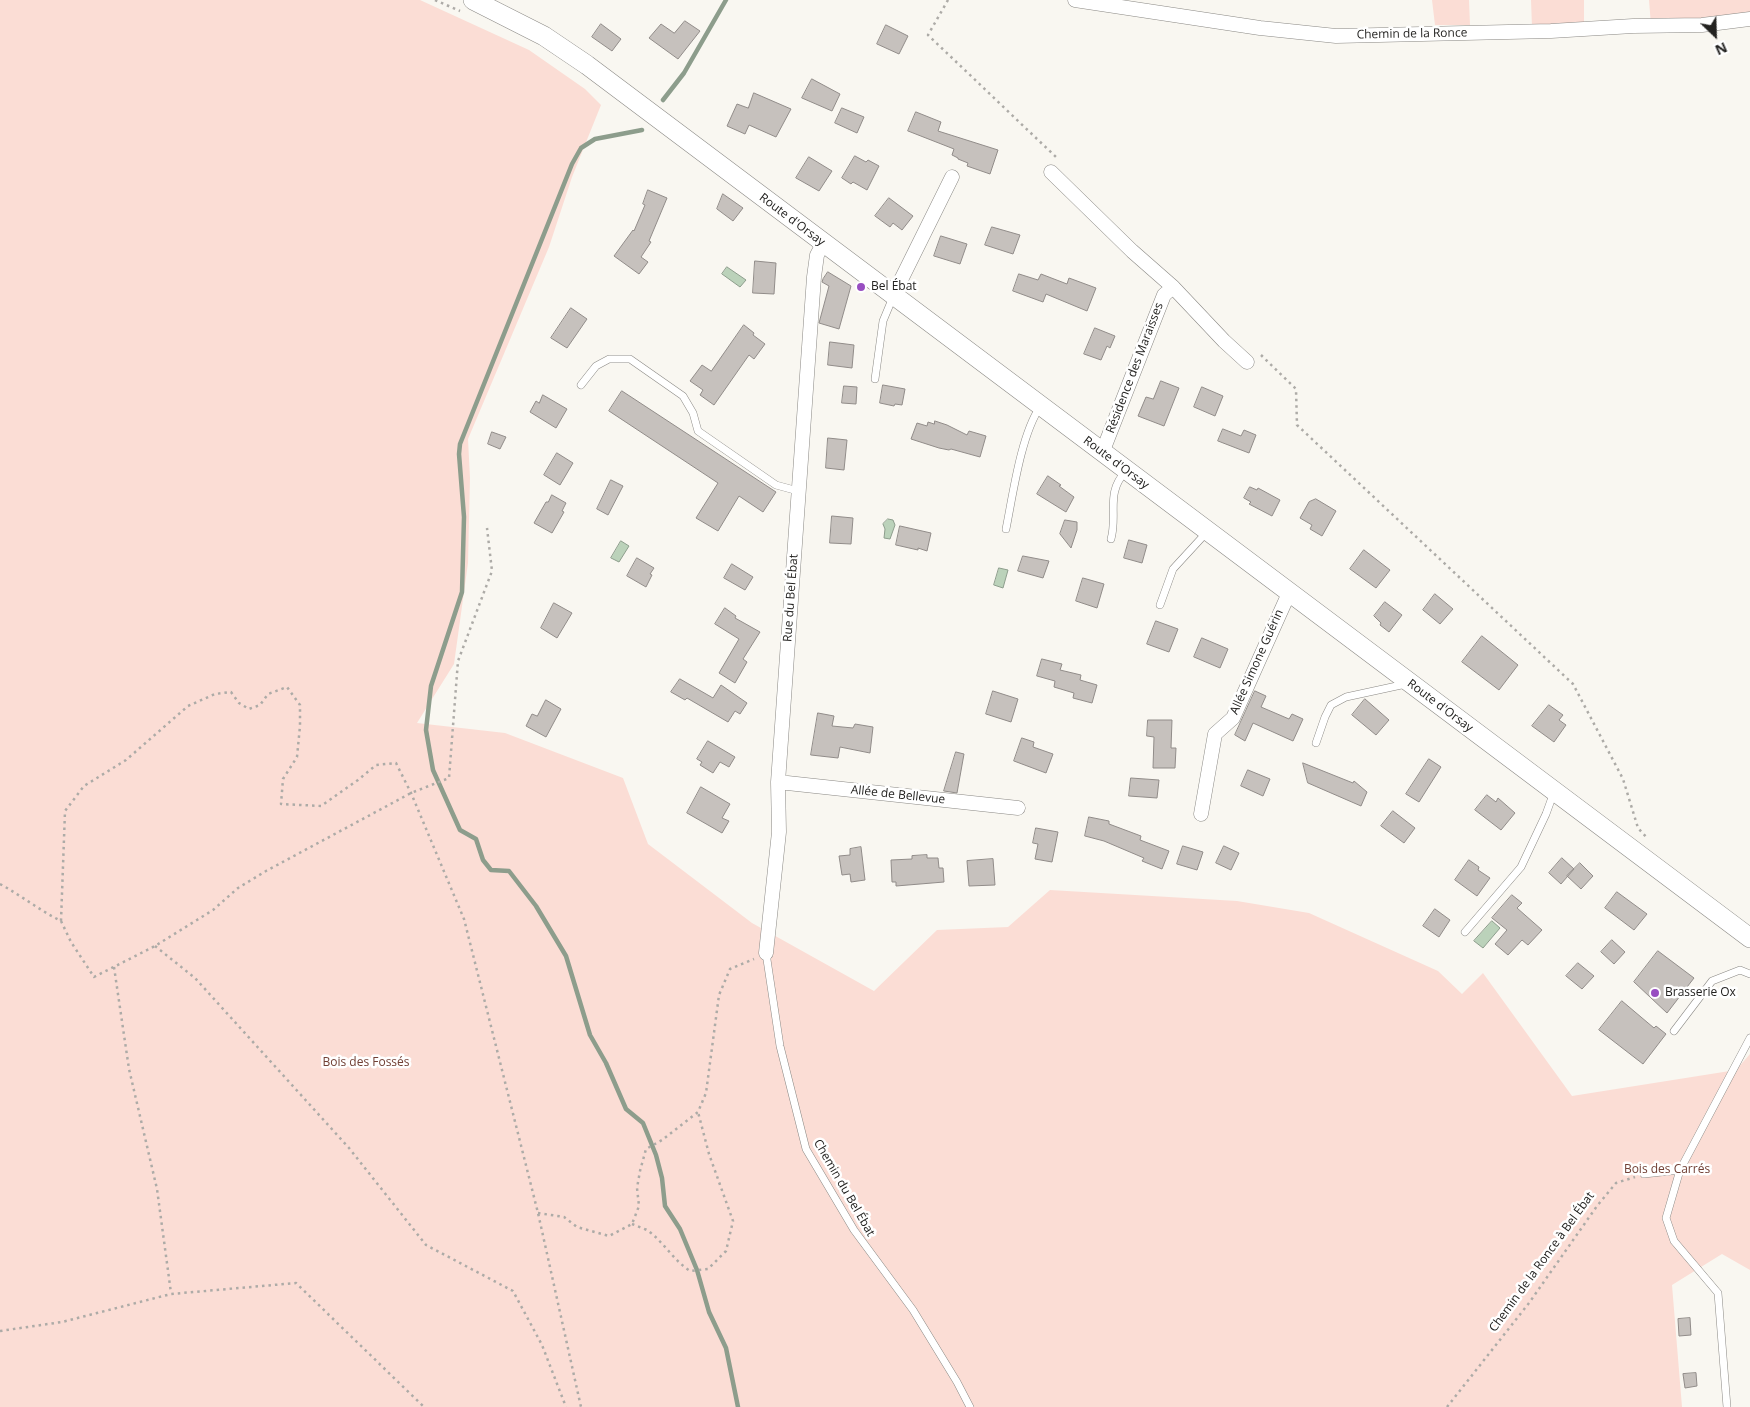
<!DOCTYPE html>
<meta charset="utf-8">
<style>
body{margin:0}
#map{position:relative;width:1750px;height:1407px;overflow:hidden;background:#f9f7f1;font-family:"Open Sans",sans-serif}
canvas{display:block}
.north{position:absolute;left:1690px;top:10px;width:50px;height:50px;-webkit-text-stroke:4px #fff;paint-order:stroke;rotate:156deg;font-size:14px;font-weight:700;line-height:20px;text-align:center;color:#232220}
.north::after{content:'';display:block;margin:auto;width:18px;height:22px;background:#232220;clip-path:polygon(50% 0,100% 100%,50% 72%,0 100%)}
</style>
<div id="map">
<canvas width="1750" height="1407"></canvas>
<div class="north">N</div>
</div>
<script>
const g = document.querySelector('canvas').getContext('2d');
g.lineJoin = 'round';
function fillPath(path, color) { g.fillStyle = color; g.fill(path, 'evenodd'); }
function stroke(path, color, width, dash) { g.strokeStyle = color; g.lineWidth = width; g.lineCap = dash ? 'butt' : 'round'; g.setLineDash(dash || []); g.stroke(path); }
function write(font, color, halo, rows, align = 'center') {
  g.font = font + ' "Open Sans",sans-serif'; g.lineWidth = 5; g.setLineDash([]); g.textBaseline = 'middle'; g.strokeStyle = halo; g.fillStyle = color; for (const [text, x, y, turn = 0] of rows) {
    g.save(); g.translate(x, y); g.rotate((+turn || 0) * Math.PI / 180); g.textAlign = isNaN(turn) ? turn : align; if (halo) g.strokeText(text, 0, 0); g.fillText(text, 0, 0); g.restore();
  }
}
fillPath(new Path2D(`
 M0 0H420L529 50 585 89 601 105 572 177 549 247 468 439 470 478 468 563 454 664 417 723 505 733 623 778 648 844 752 923 874 991 937 930 1008 927 1050 890 1237 901 1309 913 1438 971 1462 994 1483 973 1572 1096 1736 1070 1750 1054V1270L1722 1254 1672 1285 1682 1407H0Z
 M1432 0H1469L1470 25H1435Z
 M1531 0H1584V27H1532Z
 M1649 0H1750V16L1651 25Z`), '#fbddd5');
const water = new Path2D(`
 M727 267 746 280 740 287 722 274Z
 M888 519 893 520 895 525 890 539 884 538 885 529 883 524Z
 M621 541 629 546 619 562 611 558Z
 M999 568 1008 570 1003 588 994 585Z
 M1492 921 1500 928 1483 948 1474 941Z`);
fillPath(water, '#bbd2ba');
stroke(water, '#8d9d8c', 1);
stroke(new Path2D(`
 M663 100 684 73 726 0
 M642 130 595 139 581 148 572 164 460 444 459 454 464 517 462 592 431 686 426 730 433 770 460 830 476 839 483 860 491 870 509 871 536 906 566 956 590 1035 606 1063 626 1109 643 1123 656 1155 662 1178 665 1206 680 1229 697 1270 709 1312 726 1348 738 1407`), '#8d9d8c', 4.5);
const building = new Path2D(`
 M685 21 700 31 678 59 649 38 661 24 674 33Z
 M601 24 621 39 612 51 592 37Z
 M886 25 908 36 899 54 877 44Z
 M812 79 840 94 832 111 802 98Z
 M754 93 791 109 776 137 749 125 745 134 727 126 737 104 748 108Z
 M842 108 864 117 857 133 835 123Z
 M916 112 941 122 938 131 998 150 990 174 967 166 968 163 958 159V158L952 155 954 149 908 131Z
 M855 156 866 162 868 160 879 166 867 190 853 182 851 184 842 178Z
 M809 157 832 171 819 191 796 178Z
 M648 190 667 198 649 241 651 242 641 257 648 262 639 274 614 256 633 230 634 231 645 205 643 204Z
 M723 194 743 208 733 221 717 209Z
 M889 198 913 216 902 230 893 223 890 227 875 216Z
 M992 227 1020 235 1013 254 985 245Z
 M941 236 967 244 960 264 934 256Z
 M755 261 776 263 774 294 753 293Z
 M828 272 851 286 839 329 819 323 829 286 822 282 823 279Z
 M1019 274 1038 280 1041 274 1067 284 1069 278 1096 288 1087 311 1046 294 1043 302 1013 291Z
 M571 308 587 319 567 348 551 338Z
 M744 325 754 333 753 335 765 344 754 359 749 355 714 405 700 395 703 390 690 381 702 365 711 371Z
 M1095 328 1115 336 1110 348 1107 346 1101 360 1084 354Z
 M830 342 854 345 852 368 828 365Z
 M1161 381 1179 388 1164 426 1138 416 1146 397 1153 399Z
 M883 385 905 389 902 405 895 404 894 406 880 403Z
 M844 386 857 387 856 404 842 403Z
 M1202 387 1223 396 1215 416 1194 407Z
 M622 391 776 492 763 512 739 496 718 531 696 518 718 483 609 411Z
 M543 395 567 409 556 428 530 412 536 401 539 403Z
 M935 421 947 425 967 435 969 431 986 436 980 457 951 449 949 450 939 448 911 439 917 423 927 426 928 422 934 424Z
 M1223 429 1241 436 1244 430 1256 435 1249 453 1218 441Z
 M492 432 506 437 500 449 488 444Z
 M828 438 847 440 844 470 826 468Z
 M557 453 573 463 560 485 544 475Z
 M1048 476 1061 485 1059 486 1074 497 1066 512 1037 494Z
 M611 480 623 486 608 515 597 509Z
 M1250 487 1257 490 1258 488 1280 500 1272 516 1249 504 1251 502 1244 498Z
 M552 495 566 503 562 511 564 512 552 533 534 523 546 502H548Z
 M1316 499 1336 511 1322 536 1310 529 1312 525 1300 518 1309 502Z
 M832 516 853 518 851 544 830 543Z
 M1065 520 1077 522V530L1071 548 1060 534Z
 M900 526 931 533 927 551 918 548V550L896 545Z
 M1129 540 1147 545 1142 563 1124 558Z
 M1364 550 1390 570 1376 588 1350 569Z
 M1023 556 1049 561 1043 578 1018 571Z
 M637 558 654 568 650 574 652 575 646 587 627 576Z
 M732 564 753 577 745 590 724 578Z
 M1083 578 1104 584 1097 608 1076 601Z
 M1435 594 1453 609 1440 624 1423 610Z
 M1385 602 1402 615 1389 632 1380 625 1381 623 1374 616Z
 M554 603 572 613 557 638 541 628Z
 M725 608 736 616 735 618 760 632 743 659 747 662 735 683 719 673 739 639 715 624Z
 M1156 621 1178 629 1169 652 1147 644Z
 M1482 636 1518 665 1499 690 1462 662Z
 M1202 638 1228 649 1220 668 1194 657Z
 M1042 659 1062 664 1060 670 1081 675 1080 680 1097 685 1092 703 1073 698 1074 693 1054 687 1055 681 1037 676Z
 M680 679 713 698 721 685 747 703 740 714 735 711 728 722 687 698 685 700 671 692Z
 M993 691 1018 699 1011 722 986 714Z
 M1255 691 1266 696 1261 707 1289 719 1292 714 1303 719 1293 741 1253 723 1245 741 1235 735Z
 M1365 699 1389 720 1376 735 1352 715Z
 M546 700 561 709 546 737 526 726 532 714 537 716Z
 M1549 705 1563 715 1559 720 1566 725 1554 742 1532 726Z
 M818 713 834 716 832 726 853 728 855 724 873 727 870 753 840 747 838 758 811 755Z
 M1148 720H1172L1171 748H1176L1175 768H1153L1154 737 1147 736Z
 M1022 738 1034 742 1033 747 1053 754 1046 773 1014 761Z
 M708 741 735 757 729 767 720 762 713 773 700 765 702 762 697 759Z
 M956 752 964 754 957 793 944 791Z
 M1429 759 1441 767 1419 802 1406 794Z
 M1303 763 1353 783 1354 781 1367 792 1361 806 1308 783Z
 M1248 770 1270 779 1263 796 1241 786Z
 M1131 778 1159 780 1157 798 1129 796Z
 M701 787 730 804 722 818 729 821 722 833 687 813Z
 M1487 795 1496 802 1498 798 1515 813 1501 830 1475 810Z
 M1393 811 1415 828 1404 843 1381 826Z
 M1089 817 1109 821V824L1141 836 1140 840 1169 851 1162 869 1142 861 1144 858 1104 841 1085 836Z
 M1036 828 1058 832 1052 862 1035 859 1038 844 1033 843Z
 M1183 846 1203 852 1197 870 1177 864Z
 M1224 846 1239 853 1231 870 1216 863Z
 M861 847 865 880 851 882 850 874 842 875 839 856 850 855V849Z
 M927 855V858H938L939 868H943L944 882 896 886V882H892L891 860 912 859V856Z
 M1562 858 1574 869 1561 884 1549 873Z
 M993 859 995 885 969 886 967 861Z
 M1469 860 1479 867 1478 870 1490 878 1477 896 1455 880Z
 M1580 863 1593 876 1581 889 1567 876Z
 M1617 892 1647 914 1634 930 1605 908Z
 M1512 895 1522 903 1517 908 1542 930 1528 945 1522 940 1508 955 1495 944 1507 930 1492 918Z
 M1435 909 1450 920 1439 937 1423 926Z
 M1612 940 1625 952 1614 964 1601 952Z
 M1658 951 1694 978 1667 1013 1634 982Z
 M1578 963 1594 976 1582 989 1566 976Z
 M1622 1001 1654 1028 1656 1026 1666 1034 1643 1064 1599 1030Z
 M1690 1318 1691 1335 1679 1336 1678 1319Z
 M1696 1373 1697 1386 1685 1388 1683 1374Z`);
fillPath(building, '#c6c1bd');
stroke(building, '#918c89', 1);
const lane = new Path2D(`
 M875 379 883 321 893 297
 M581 385 596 366 609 359H630L683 396 693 413 698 431 776 485 798 491
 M1006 529C1013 494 1021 435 1040 407
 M1111 539C1118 514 1105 493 1126 471
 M1160 605 1173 569 1207 532
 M1316 743 1325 717 1331 705 1346 697 1406 684
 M1465 932 1521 867 1546 814 1554 792
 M766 953 780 1046 806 1149 854 1230 913 1310 957 1382 970 1407
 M1674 1031 1712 981 1740 970 1750 974
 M1644 1174 1680 1170
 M1727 1407 1718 1293 1674 1241 1666 1218 1680 1170 1750 1038`);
const street = new Path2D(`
 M1075 0 1260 28 1336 36 1551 31 1633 26 1702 25 1750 19
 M1051 172 1132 251 1173 287 1224 341 1247 362
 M893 296 952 177
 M1102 453 1164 295 1173 287
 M778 782 1018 808
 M1201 814 1215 734 1233 718 1289 593
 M766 953 779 832 778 782 814 277 817 255 823 244`);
const secondary = new Path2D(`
 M473 0 544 36 587 65 1750 938`);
stroke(lane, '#8a8884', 8);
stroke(street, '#8a8884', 15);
stroke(secondary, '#8a8884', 20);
stroke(new Path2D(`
 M435 0 460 11
 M948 0 928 35 1057 158
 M1261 355 1296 389 1297 425 1573 684 1623 779 1638 828 1648 839
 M0 884C22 896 39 910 61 921L65 811 84 786 126 760 188 706 215 694 231 692 239 703 249 709 260 705 268 694 287 687 300 705V726L297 757 283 779 281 804 321 806 358 780 376 765 396 763 411 793 464 919 538 1213 581 1407
 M61 921 71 942 94 977 155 946 213 910 238 888 266 871 411 793 449 778 458 661 492 571 487 528
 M155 946 195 978 349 1148 426 1245 513 1291 542 1345 566 1407
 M114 967 129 1069 157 1189 171 1293
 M538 1213 564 1217 577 1227 609 1236 632 1224 639 1206 637 1188 640 1171 646 1149 662 1140 698 1112 706 1093 719 995 730 969 754 959
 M632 1224C637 1226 642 1228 647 1230 664 1242 673 1260 690 1271L708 1269 726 1251 733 1221 709 1154 698 1112
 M0 1331 62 1322 171 1294 296 1283 424 1407
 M1447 1407 1529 1303 1597 1206 1616 1183 1635 1177`), '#adaba7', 2.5, [2.5, 4]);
stroke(lane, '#fff', 7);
stroke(street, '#fff', 14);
stroke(secondary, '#fff', 19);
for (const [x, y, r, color] of [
 [861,287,5,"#984ec1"],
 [1655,993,5,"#984ec1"]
]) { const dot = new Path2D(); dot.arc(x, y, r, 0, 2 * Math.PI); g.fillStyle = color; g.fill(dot); stroke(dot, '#fff', 2); }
write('12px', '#232220', '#fff', [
 ["Chemin de la Ronce",1412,34,-1],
 ["Route d'Orsay",792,220,37],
 ["Résidence des Maraisses",1135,368,-69],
 ["Route d'Orsay",1116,463,37],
 ["Rue du Bel Ébat",791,598,-86],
 ["Allée Simone Guérin",1257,662,-66],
 ["Route d'Orsay",1440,706,37],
 ["Allée de Bellevue",898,795,6],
 ["Chemin du Bel Ébat",844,1188,60],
 ["Chemin de la Ronce à Bel Ébat",1542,1262,-54]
]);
write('12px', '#232220', '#fff', [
 ["Bel Ébat",871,287],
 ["Brasserie Ox",1665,993]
], 'left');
write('12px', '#714035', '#fff', [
 ["Bois des Fossés",366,1063],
 ["Bois des Carrés",1667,1170]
]);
</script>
